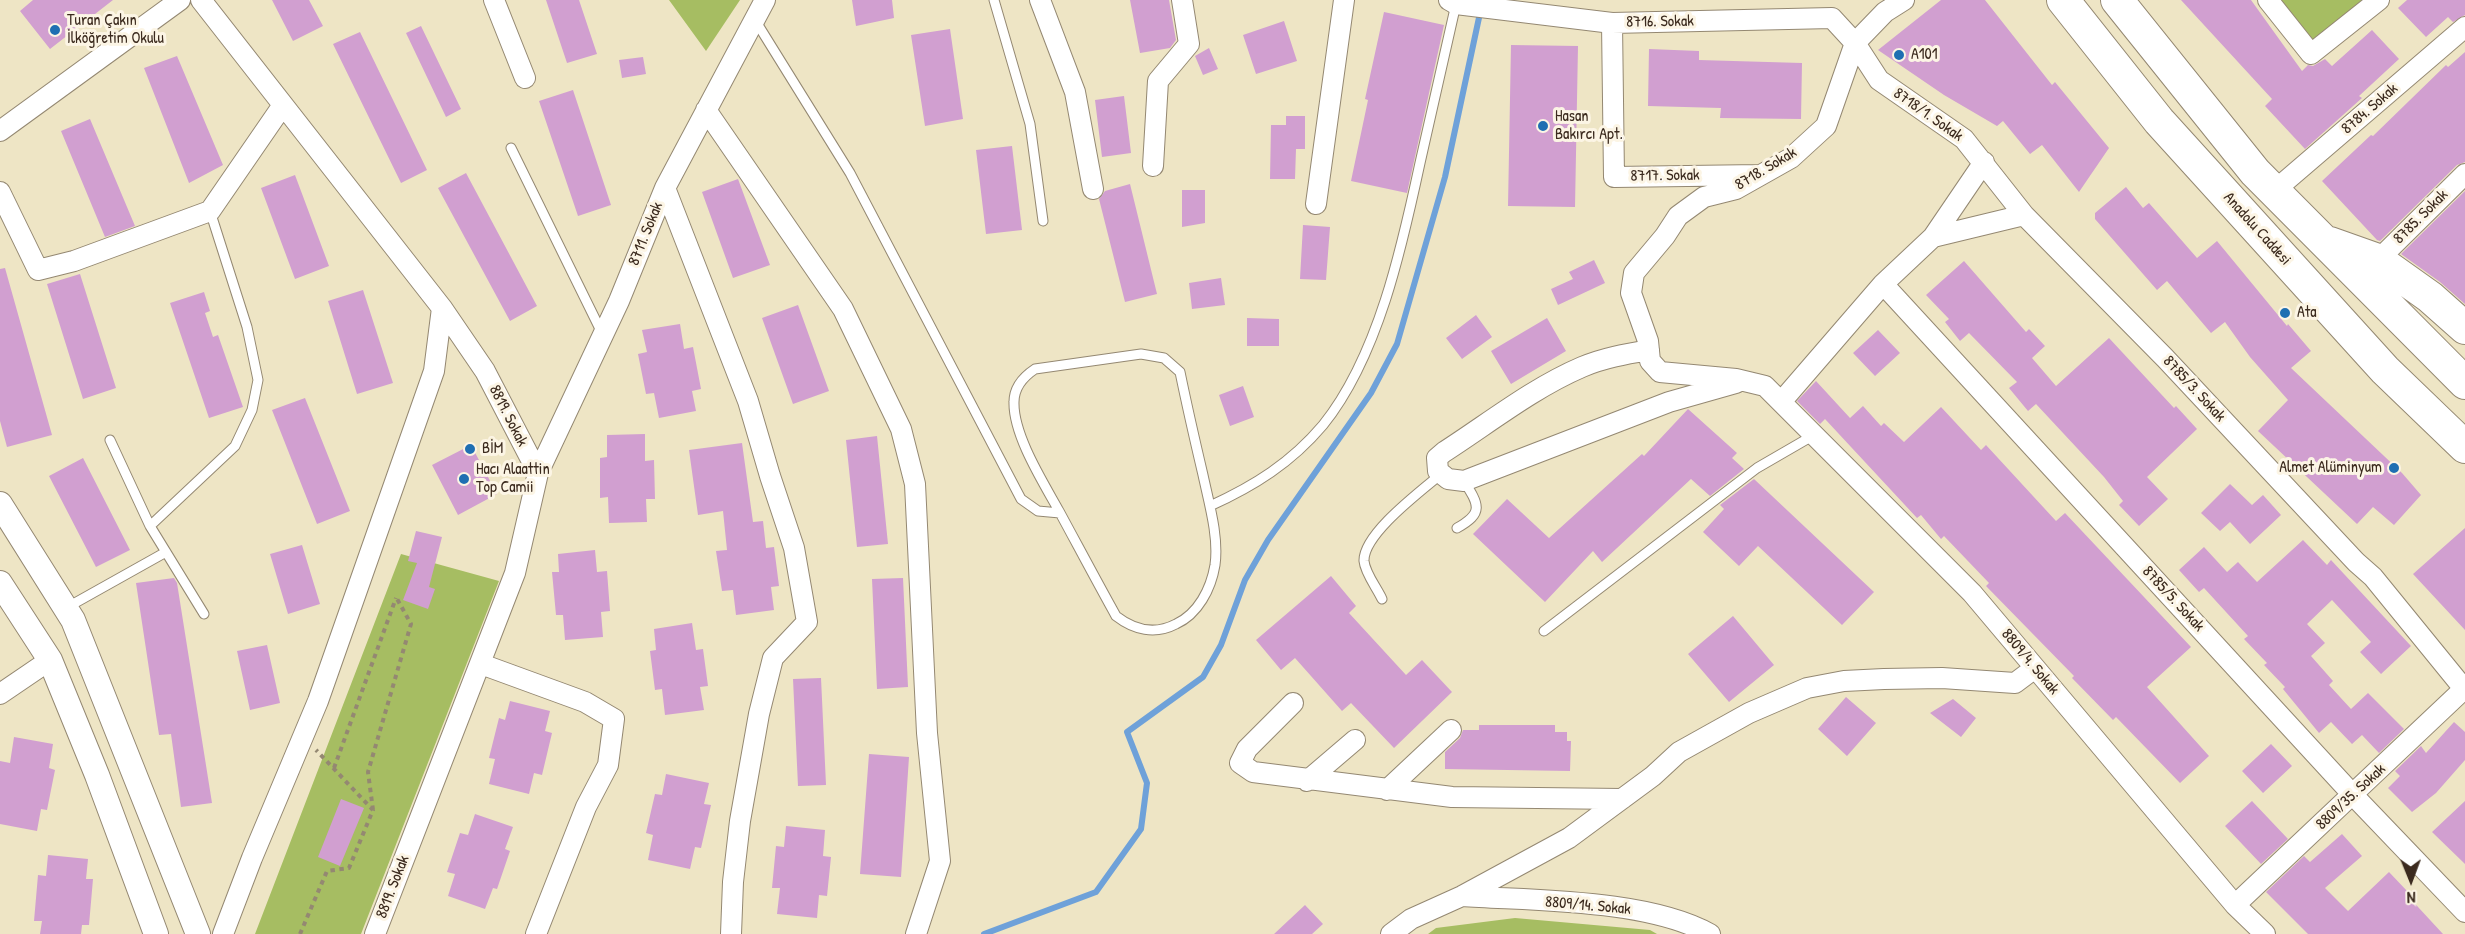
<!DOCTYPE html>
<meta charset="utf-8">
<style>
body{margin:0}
#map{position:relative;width:2465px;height:934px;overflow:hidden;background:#eee5c5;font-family:"Patrick Hand",sans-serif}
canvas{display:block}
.north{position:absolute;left:2381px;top:850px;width:60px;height:60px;-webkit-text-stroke:4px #fcf5e5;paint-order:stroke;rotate:179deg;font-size:16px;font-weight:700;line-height:24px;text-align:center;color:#3b2a1e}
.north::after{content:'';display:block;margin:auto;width:21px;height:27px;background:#3b2a1e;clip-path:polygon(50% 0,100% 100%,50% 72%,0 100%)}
</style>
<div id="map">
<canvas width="2465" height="934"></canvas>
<div class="north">N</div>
</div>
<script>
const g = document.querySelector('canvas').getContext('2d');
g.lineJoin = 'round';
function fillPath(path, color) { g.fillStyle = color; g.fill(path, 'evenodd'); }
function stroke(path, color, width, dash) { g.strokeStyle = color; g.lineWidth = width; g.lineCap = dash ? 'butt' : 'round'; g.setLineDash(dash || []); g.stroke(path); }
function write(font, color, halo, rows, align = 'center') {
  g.font = font + ' "Patrick Hand",sans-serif'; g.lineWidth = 6; g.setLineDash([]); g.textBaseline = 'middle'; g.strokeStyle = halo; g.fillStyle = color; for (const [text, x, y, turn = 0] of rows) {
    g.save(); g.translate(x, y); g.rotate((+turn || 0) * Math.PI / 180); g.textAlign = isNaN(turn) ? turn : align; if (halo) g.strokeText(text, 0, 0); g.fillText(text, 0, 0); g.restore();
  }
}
fillPath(new Path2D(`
 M669 0H740L706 51Z
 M2279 0H2374L2315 45Z
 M401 554 499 581 361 934H255Z
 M1515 918 1650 930 1657 934H1428L1436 928Z`), '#a6bd62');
stroke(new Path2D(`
 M984 934 1096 892 1141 829 1147 783 1127 732 1203 677 1221 645 1245 580 1268 540 1371 393 1397 344 1445 177 1480 13`), '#6ea1d9', 6);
fillPath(new Path2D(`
 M33 0H113L50 49 20 11Z
 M272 0H309L323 26 293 41Z
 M546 0H579L597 54 567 63Z
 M852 0H892L894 18 856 26Z
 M1130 0H1169L1176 40 1170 48 1140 53Z
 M1941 0H1985L2052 85 2055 82 2109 148 2079 192 2042 145 2030 154 2003 121 1997 126 1944 95 1878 50Z
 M2181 0H2251L2302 71 2308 65 2313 66 2325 59 2332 66 2372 30 2399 59 2359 96 2362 98 2305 149 2265 106 2272 99Z
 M2407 0H2465V15L2453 22 2448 17 2426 37 2398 8Z
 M1384 12 1444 25 1407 193 1351 181 1368 100 1365 99Z
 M1284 21 1297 61 1256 74 1243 35Z
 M421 26 461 109 446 117 406 33Z
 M950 29 963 119 925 126 911 35Z
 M360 32 427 170 401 183 333 44Z
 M1511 45 1578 46 1575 207 1508 206Z
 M1209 48 1218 69 1203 75 1195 56Z
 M1649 49 1699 51V60L1802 63 1801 119 1720 118 1721 108 1648 106Z
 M2465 52V162L2457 165 2380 241 2377 240 2322 181 2371 135 2373 136 2446 65 2448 67Z
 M177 56 223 165 189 183 144 68Z
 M643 57 646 74 622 78 619 60Z
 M573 90 611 205 578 216 539 101Z
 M1124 96 1131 153 1102 157 1095 100Z
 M1286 116H1305V149H1296L1295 179H1270L1271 125H1286Z
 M90 119 135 226 105 237 61 131Z
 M1012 146 1022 230 986 234 976 150Z
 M466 173 537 306 510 321 438 188Z
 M295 175 329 266 295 279 261 188Z
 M738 179 770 265 733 278 702 192Z
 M1130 184 1157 294 1125 302 1099 199 1105 191Z
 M2126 187 2143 208 2149 203 2197 258 2217 241 2287 326 2288 324 2311 351 2291 368 2402 473 2421 495 2394 525 2373 507 2357 524 2258 431 2288 400 2250 357 2225 322 2211 333 2167 281 2157 290 2095 219V213Z
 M1182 190H1205V223L1182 227Z
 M2465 191V304L2440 282 2401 254Z
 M1303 225 1330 227 1326 280 1300 279Z
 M1594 260 1605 283 1558 305 1551 289 1573 279 1569 272Z
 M1964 261 2026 332 2029 329 2045 346 2032 358 2056 386 2109 338 2174 408 2176 406 2197 429 2147 477 2168 499 2139 526 2119 505 2123 501 2104 477 2036 404 2028 411 2009 388 2017 382 1969 333 1960 341 1945 322 1949 319 1926 295Z
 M5 268 52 435 7 447 0 421V269Z
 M80 274 116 388 83 399 47 284Z
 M1221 278 1225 305 1192 309 1189 283Z
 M363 290 393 383 357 394 328 301Z
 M204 292 210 311 205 313 213 337 218 335 243 407 209 418 170 303Z
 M798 305 829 391 793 404 762 318Z
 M1476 315 1492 337 1462 359 1446 338Z
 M1247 318 1279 319V346H1247Z
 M1547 318 1566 351 1511 384 1491 351Z
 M680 324 684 349 693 347 701 389 692 391 696 411 659 418 654 393 646 394 638 354 647 352 642 330Z
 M1878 330 1900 353 1875 376 1853 353Z
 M1816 381 1850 418 1863 406 1881 426 1884 423 1904 442 1941 407 1981 450 1986 445 2056 521 2065 513 2191 647 2147 687 2209 756 2180 783 2116 717 2113 720 2072 678 2074 676 1986 586 1989 583 1944 536 1941 539 1921 515 1917 518 1825 419 1820 424 1797 401Z
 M1243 386 1254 417 1230 426 1219 395Z
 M305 398 350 511 317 524 272 410Z
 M1688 409 1737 453 1732 458 1744 469 1710 496 1691 479 1602 562 1593 551 1545 602 1473 534 1507 499 1549 538 1642 454 1644 456Z
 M645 434V461L654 460 655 499H646L647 522 609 523 608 497 600 498V458L607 457V435Z
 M877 436 888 544 857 547 846 440Z
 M742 443 753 522 763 521 766 548 774 547 779 586 771 587 774 610 736 615 733 590 722 591 716 551 727 550 723 511 698 515 689 450Z
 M471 445 497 494 458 515 432 465Z
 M83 458 130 550 96 567 49 476Z
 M1754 479 1874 592 1842 625 1758 546 1739 566 1703 532 1724 509 1720 505Z
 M2230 484 2252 505 2263 495 2281 515 2250 544 2230 522 2220 531 2201 513Z
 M2465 528V630L2413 574Z
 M416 531 442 537 429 587 435 589 428 609 403 600 417 563 408 561Z
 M2303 540 2327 565 2331 560 2411 646 2381 674 2360 652 2371 642 2332 600 2307 624 2325 643 2311 656 2333 681 2329 685 2351 709 2368 693 2404 729 2379 753 2362 735 2352 744 2331 722 2319 733 2283 689 2285 687 2264 665 2267 663 2244 639 2248 636 2204 588 2199 592 2179 570 2204 547 2227 572 2238 562 2257 582Z
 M302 545 320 604 288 614 270 554Z
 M595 550 597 572 607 571 610 611 601 612 603 637 565 640 563 615H556L552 572H559L558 554Z
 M1331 576 1356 606 1349 613 1406 675 1422 660 1452 692 1394 748 1351 703 1342 711 1295 658 1281 670 1256 640Z
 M174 578 177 583 212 803 181 807 171 734 159 735 136 583Z
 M903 578 908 687 877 689 872 579Z
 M1733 616 1774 665 1729 702 1688 654Z
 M692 623 696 650 703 649 708 686 700 687 704 710 665 715 662 689 655 690 650 651 656 650 654 629Z
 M267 645 280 703 250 710 237 651Z
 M821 678 826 785 798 786 793 679Z
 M1846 697 1876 723 1847 756 1818 729Z
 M1953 699 1976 718 1961 737 1930 713Z
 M510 701 550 711 545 731 552 733 542 775 534 773 529 794 489 784 495 759 489 758 499 718 505 720Z
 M2454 722 2465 732V760L2436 793 2412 812 2388 788 2400 776 2395 771 2421 746 2426 753Z
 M1479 725H1555V732H1567V741H1571L1570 771 1445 769V752L1460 738 1463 730H1479Z
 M14 737 53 744 49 768 55 770 47 810 41 809 37 831 0 824V761L10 763Z
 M2271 744 2292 766 2263 793 2242 771Z
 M869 754 909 757 901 877 860 874Z
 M666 774 709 783 704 804 711 805 701 848 695 847 690 869 648 860 653 835 646 833 655 794 662 795Z
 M341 799 364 808 340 866 318 857Z
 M2252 801 2288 839 2261 864 2225 826Z
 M2465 801V864L2432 832Z
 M475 814 513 827 505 849 510 851 497 889 493 888 485 909 448 896 455 874 447 872 460 833 468 835Z
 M786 826 825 830 823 856 831 857 827 896 819 895 817 918 777 914 780 888H772L776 846 784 847Z
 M2342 834 2362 856 2325 888 2348 911 2389 872 2408 892 2406 894 2443 934H2308L2266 892 2304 856 2310 862Z
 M48 855 88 859 86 879H93L89 925H82L81 934H40L42 921H34L38 875 46 876Z
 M1305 905 1323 924 1312 934H1274Z`), '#d19fd0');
const service = new Path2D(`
 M994 0 1030 124 1043 221
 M755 20 850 173 1021 499 1038 511 1060 513
 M511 148 602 333
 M1141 354 1164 358 1180 372C1187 406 1195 441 1203 475 1209 503 1219 537 1215 565 1211 589 1198 614 1176 624 1155 635 1134 630 1116 616 1097 582 1078 546 1059 511 1043 482 1013 435 1014 402 1014 387 1023 377 1035 369Z
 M110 440 150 526 204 614
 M1210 506C1254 486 1291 463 1323 425 1378 357 1402 247 1420 163 1432 110 1444 57 1456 4
 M150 526 235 446 252 410 258 380 247 327 210 211
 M1457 528C1484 513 1479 505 1464 481
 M1382 599C1377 588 1365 573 1364 561 1363 534 1421 491 1441 474
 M66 608 166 552
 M1544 631 1757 468 1814 435`);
const minor = new Path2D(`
 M201 0 442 308 485 371 538 473 515 573 375 934
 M494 0 525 78
 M1040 0 1075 92 1093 189
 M1449 0 1456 4 1612 23 1832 18 1855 43 1879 80 1964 139 2024 215
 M1904 0 1885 12 1855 43 1826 126 1791 158 1736 189 1704 197 1678 216 1665 236 1634 273 1631 293 1648 341 1650 361 1660 372 1736 379 1765 386 1972 593 2235 905 2265 934
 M2268 0 2311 54 2379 0
 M1612 23 1614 177 1760 175
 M706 110 843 309 901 429 915 484 927 733 940 861 916 934
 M0 131 180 0
 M1153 166 1158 81 1189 44 1182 0
 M665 188 748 401 770 476 794 548 807 622 773 658 759 714 740 821 733 882 731 934
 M2274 191 2465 27
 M0 192 38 270 74 261 210 211 283 105
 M1316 204 1344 0
 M1933 237 1984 162
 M2378 260 2465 174
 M1883 284 2353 795 2465 912
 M1649 350C1626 354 1603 358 1582 367 1533 388 1489 423 1444 452L1437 458 1438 471 1448 479 1464 481 1669 402 1736 383
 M1781 402 1883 284 1933 237 2024 215 2165 358 2356 562 2373 577 2465 690
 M538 473 619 301 665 188 765 0
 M481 664 585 702 614 719 608 765 586 807 536 934
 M0 694 50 660
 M1293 703 1247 749 1240 763 1253 772 1452 797 1622 799
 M1307 781 1355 740
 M1387 790 1451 730
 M1462 896C1535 901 1647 899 1710 934
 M2235 905 2465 688
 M223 934 252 858 318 701 434 371 442 308
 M1391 934 1411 919 1462 896 1569 838 1653 776 1679 752 1749 713 1807 688 1844 681 1884 679 1942 678 2015 683 2035 668`);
const tertiary = new Path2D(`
 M0 504 73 620 198 934
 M0 583 50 660 97 775 156 934`);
const trunk = new Path2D(`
 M2063 0 2159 121 2385 370 2465 447
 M2117 0 2255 172 2465 383
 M2330 243 2378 260 2430 297 2465 328`);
stroke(service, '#948872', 11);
stroke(minor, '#948872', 22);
stroke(tertiary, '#948872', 26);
stroke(trunk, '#948872', 34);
stroke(new Path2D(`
 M334 768 396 598
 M373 810 368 772 411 624 396 597
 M300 934 327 871 349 868 373 810 316 750`), '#948872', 4, [4.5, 4.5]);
stroke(service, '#fff', 9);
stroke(minor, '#fff', 20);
stroke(tertiary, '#fff', 24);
stroke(trunk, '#fff', 32);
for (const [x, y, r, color] of [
 [55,30,6,"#1f6fb2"],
 [1899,55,6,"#1f6fb2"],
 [1543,126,6,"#1f6fb2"],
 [2285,313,6,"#1f6fb2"],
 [470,449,6,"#1f6fb2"],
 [2394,468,6,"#1f6fb2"],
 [464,479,6,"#1f6fb2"]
]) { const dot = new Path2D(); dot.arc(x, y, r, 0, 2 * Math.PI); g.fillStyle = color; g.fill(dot); stroke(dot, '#fcf5e5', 2); }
write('16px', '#3b2a1e', '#fcf5e5', [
 ["Turan Çakın",67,21],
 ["İlköğretim Okulu",67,39],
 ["A101",1911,55],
 ["Hasan",1555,117],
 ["Bakırcı Apt.",1555,135],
 ["Ata",2297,313],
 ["BİM",482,449],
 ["Almet Alüminyum",2382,468,"right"],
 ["Hacı Alaattin",476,470],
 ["Top Camii",476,488]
], 'left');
write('16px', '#3b2a1e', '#fcf5e5', [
 ["8716. Sokak",1660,22,-1],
 ["8784. Sokak",2370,109,-41],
 ["8718/1. Sokak",1928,115,35],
 ["8718. Sokak",1766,169,-31],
 ["8717. Sokak",1665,176,-1],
 ["8785. Sokak",2421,217,-45],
 ["Anadolu Caddesi",2257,229,48],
 ["8711. Sokak",646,234,-68],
 ["8785/3. Sokak",2194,389,47],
 ["8819. Sokak",508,416,63],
 ["8785/5. Sokak",2173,599,47],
 ["8809/4. Sokak",2030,662,50],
 ["8809/35. Sokak",2351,797,-43],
 ["8819. Sokak",393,887,-69],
 ["8809/14. Sokak",1588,906,5]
]);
</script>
